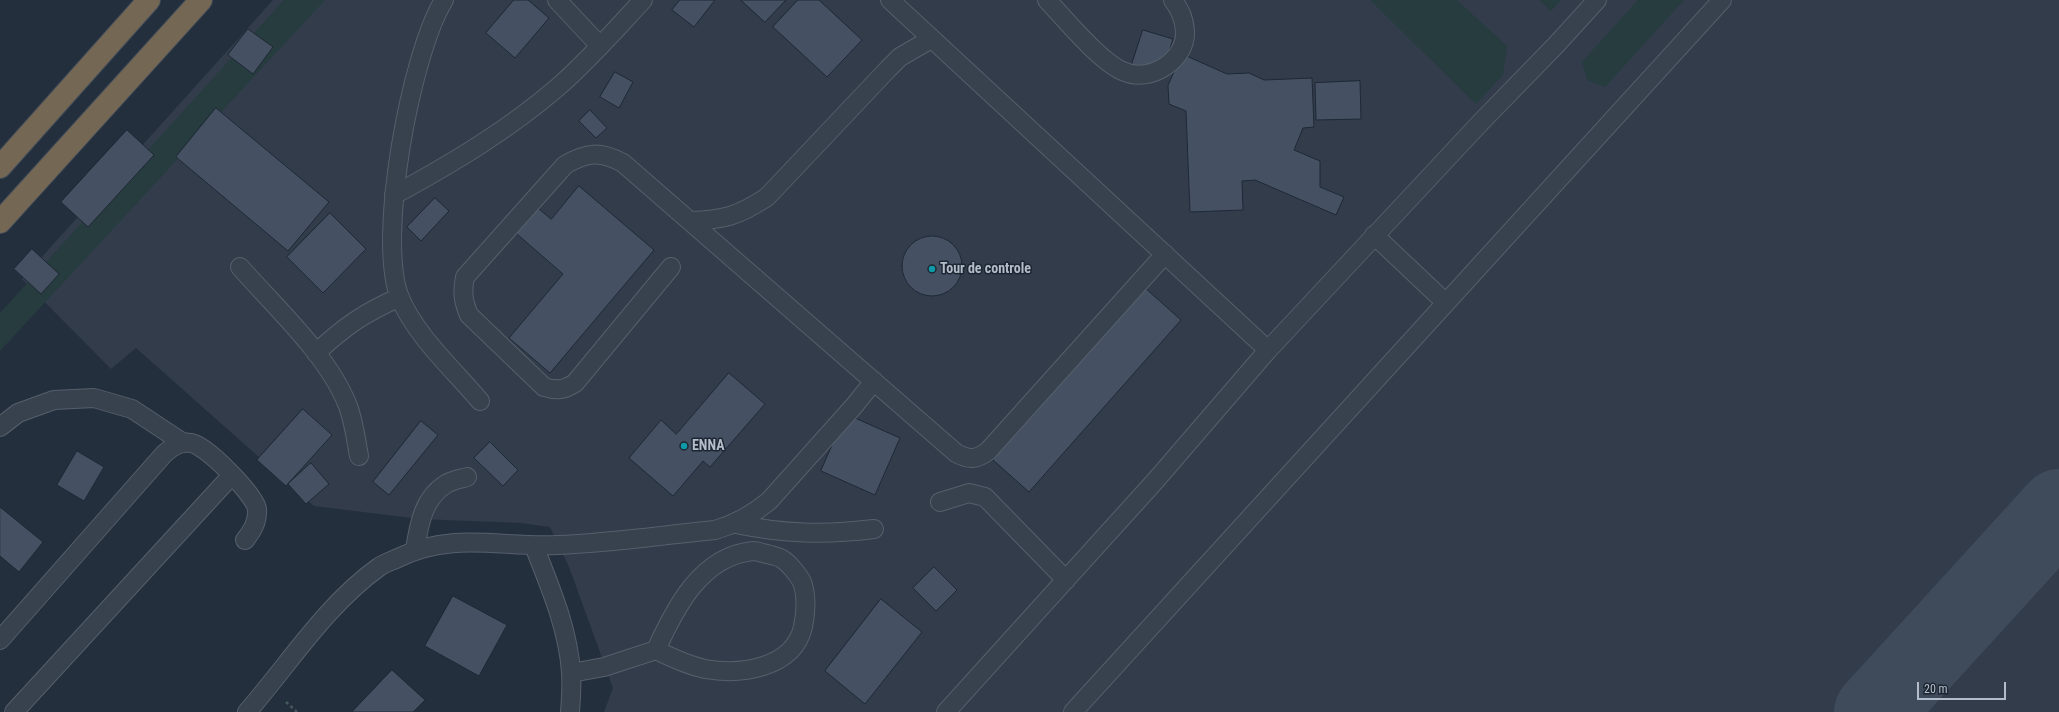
<!DOCTYPE html>
<style>
body{margin:0}
#map{position:relative;width:2059px;height:712px;overflow:hidden;background:#242f3e;font-family:"Roboto Condensed",sans-serif}
canvas{display:block}
.scale{position:absolute;left:1917px;top:682px;width:89px;height:18px;box-sizing:border-box;border:2px solid #b4bcc9;border-top:0;padding-left:5px;font-size:12px;line-height:14px;white-space:nowrap;color:#b4bcc9;-webkit-text-stroke:3px #1d2633;paint-order:stroke}
</style>
<div id="map">
<canvas width="2059" height="712"></canvas>
<div class="scale">20 m</div>
</div>
<script>
const g = document.querySelector('canvas').getContext('2d');
g.lineJoin = 'round';
function fillPath(path, color) { g.fillStyle = color; g.fill(path, 'evenodd'); }
function stroke(path, color, width, dash) { g.strokeStyle = color; g.lineWidth = width; g.lineCap = dash ? 'butt' : 'round'; g.setLineDash(dash || []); g.stroke(path); }
function write(font, color, halo, rows, align = 'center') {
  g.font = font + ' "Roboto Condensed",sans-serif'; g.lineWidth = 3; g.setLineDash([]); g.textBaseline = 'middle'; g.strokeStyle = halo; g.fillStyle = color; for (const [text, x, y, turn = 0] of rows) {
    g.save(); g.translate(x, y); g.rotate((+turn || 0) * Math.PI / 180); g.textAlign = isNaN(turn) ? turn : align; if (halo) g.strokeText(text, 0, 0); g.fillText(text, 0, 0); g.restore();
  }
}
fillPath(new Path2D(`
 M273 0H2059V712H604L613 688 569 567 550 527 521 523 420 519 314 506 136 348 111 369 22 279Z`), '#323c4b');
fillPath(new Path2D(`
 M284 0H325L0 351V313Z
 M1370 0H1457L1507 46 1503 75 1476 104Z
 M1539 0H1561L1551 11Z
 M1638 0H1684L1605 87 1587 80 1582 62Z`), '#263c3f');
stroke(new Path2D(`
 M1874 712 2059 509`), '#3f4a5a', 80);
const building = new Path2D(`
 M514 0H528L549 18 515 58 486 33Z
 M680 0H715L694 27 672 10Z
 M741 0H786L765 22Z
 M798 0H819L862 40 827 77 773 27Z
 M248 29 273 47 253 74 228 55Z
 M1143 30 1173 39 1161 76 1131 67Z
 M1182 54 1227 74 1249 73 1264 80 1312 78 1314 127 1303 128 1294 150 1320 161V187L1344 197 1336 215 1255 180 1242 181 1243 210 1190 212 1186 111 1169 104 1168 86Z
 M615 72 633 82 619 108 600 97Z
 M1360 81 1361 119 1316 120 1315 83Z
 M216 108 329 202 288 251 176 157Z
 M590 110 607 128 596 138 579 121Z
 M127 130 154 155 88 227 61 202Z
 M579 186 654 250 550 373 509 338 563 274 510 228 532 203 551 219Z
 M435 198 449 211 421 241 407 227Z
 M330 213 366 249 323 293 287 257Z
 M902 266a30 30 0 1 1 60 0a30 30 0 1 1-60 0Z
 M32 249 59 274 41 294 14 269Z
 M1144 287 1181 320 1029 492 993 460Z
 M729 373 765 404 710 467 703 461 673 496 629 458 661 420 676 434Z
 M303 409 332 435 286 486 257 460Z
 M846 414 900 438 875 495 821 471Z
 M421 421 438 435 389 495 373 482Z
 M490 442 518 470 503 486 474 458Z
 M77 451 104 467 84 501 57 485Z
 M311 463 329 484 306 504 288 484Z
 M0 507 43 542 19 572 0 556Z
 M934 567 957 590 936 611 913 588Z
 M453 596 507 625 479 676 425 646Z
 M881 599 922 632 865 704 825 671Z
 M392 670 425 700 413 712H352Z`);
fillPath(building, '#455162');
stroke(building, '#1f2835', 1);
const lane = new Path2D(`
 M444 0C411 53 376 240 400 298 416 336 454 370 480 401
 M557 0 600 46
 M890 0 1268 350
 M1047 0C1065 19 1102 64 1125 72 1151 83 1187 59 1185 31 1184 18 1180 10 1173 0
 M394 195C453 163 508 130 558 87 589 60 616 29 643 0
 M690 221C724 220 738 216 767 197L888 69 900 57 931 39
 M1374 235 1446 303
 M240 267C276 308 328 355 348 406 354 422 356 440 359 456
 M671 267 575 383C564 390 557 391 544 387L469 315C463 301 462 292 465 277L565 165C587 152 600 151 623 163L956 453C969 460 976 460 988 451L1165 254
 M316 353C345 326 364 313 400 297
 M0 427 18 413 54 400 94 398 132 409 182 442
 M940 502 969 493 985 497 1066 580
 M736 524C784 534 825 535 874 529
 M534 546C550 587 568 628 571 672 572 685 571 699 570 712
 M415 549C419 525 423 498 446 484 452 480 460 479 467 477
 M0 640 164 454C172 447 180 441 191 443 206 445 255 495 257 509 258 522 252 531 245 540
 M571 673 604 667 656 650C672 658 687 665 705 669 740 675 793 669 803 627 806 612 807 596 802 582 799 576 788 562 782 559 780 557 774 556 771 555 765 554 758 551 753 551 701 556 675 608 656 650
 M14 712 232 475
 M247 712C289 664 326 605 379 567 384 563 392 561 398 558 452 531 502 548 558 545 610 543 663 535 715 530 736 524 752 515 769 501L854 406 874 381
 M946 712 1156 480 1268 350 1481 122 1555 46 1597 0
 M1073 712 1722 0`);
const highway = new Path2D(`
 M0 167 149 0
 M0 222 201 0`);
stroke(lane, '#565f6c', 20);
stroke(highway, '#434c59', 24);
stroke(new Path2D(`
 M286 702 297 712`), '#44595c', 2.5, [3, 3]);
stroke(lane, '#38414e', 18);
stroke(highway, '#746855', 22);
for (const [x, y, r, color] of [
 [932,269,4,"#0f9aa8"],
 [684,446,4,"#0f9aa8"]
]) { const dot = new Path2D(); dot.arc(x, y, r, 0, 2 * Math.PI); g.fillStyle = color; g.fill(dot); stroke(dot, '#1d2633', 1.5); }
write('bold 14px', '#b4bcc9', '#1d2633', [
 ["Tour de controle",940,269],
 ["ENNA",692,446]
], 'left');
</script>
